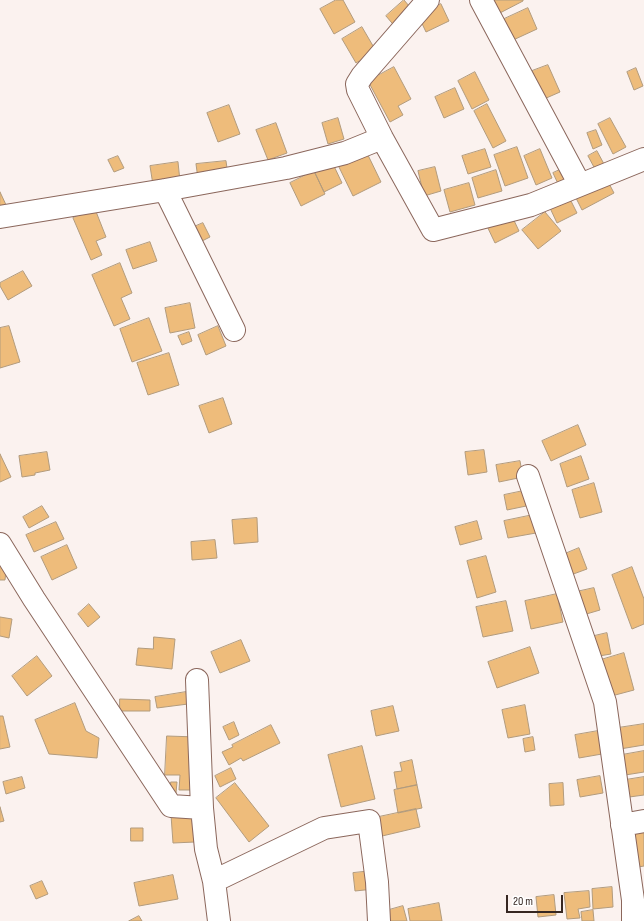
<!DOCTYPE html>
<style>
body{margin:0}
#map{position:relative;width:644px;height:921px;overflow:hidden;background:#fbf2ef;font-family:"Sofia Sans Condensed",sans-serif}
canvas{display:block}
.scale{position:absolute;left:506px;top:895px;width:57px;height:18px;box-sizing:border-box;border:2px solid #362722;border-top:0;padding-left:5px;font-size:12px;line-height:14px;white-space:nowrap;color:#362722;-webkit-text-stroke:3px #fff;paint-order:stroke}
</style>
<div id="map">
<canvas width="644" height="921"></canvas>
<div class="scale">20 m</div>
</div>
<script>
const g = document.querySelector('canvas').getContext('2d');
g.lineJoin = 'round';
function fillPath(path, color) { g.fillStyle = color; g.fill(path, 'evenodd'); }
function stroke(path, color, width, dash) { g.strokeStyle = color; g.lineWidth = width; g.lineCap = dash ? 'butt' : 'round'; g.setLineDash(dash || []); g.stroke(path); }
const building = new Path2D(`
 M336 0H343L355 22 334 34 320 9Z
 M404 0 415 13 397 29 386 16Z
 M490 0H523V1L498 14Z
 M441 4 449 21 426 32 418 15Z
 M528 8 537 29 511 41 502 20Z
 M362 27 376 51 356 63 342 39Z
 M548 65 560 92 544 99 532 71Z
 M394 67 411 99 398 106 403 115 390 122 368 81Z
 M636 68 643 86 634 90 627 72Z
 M475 72 489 100 472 109 458 81Z
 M455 88 464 109 444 118 435 97Z
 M487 104 506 141 493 148 474 111Z
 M229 105 240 134 218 142 207 113Z
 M338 118 344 139 328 144 322 123Z
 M610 118 626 147 613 154 598 124Z
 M276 123 287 153 268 160 256 130Z
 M596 130 602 145 593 149 587 133Z
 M517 147 528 178 505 186 494 155Z
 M485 149 491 167 468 174 462 156Z
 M540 149 552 178 536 185 524 156Z
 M366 151 381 182 353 196 338 165Z
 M597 151 604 164 595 169 588 156Z
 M118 156 124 168 114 172 108 160Z
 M226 161 228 175 198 179 196 164Z
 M178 162 180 181 153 185 150 166Z
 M333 164 342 183 324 192 315 173Z
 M435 167 441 191 424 196 418 171Z
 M566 167 572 183 560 188 553 173Z
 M496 170 502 191 478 198 472 178Z
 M314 171 325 194 301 206 290 183Z
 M605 176 614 193 582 210 573 192Z
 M469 183 475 205 450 212 444 190Z
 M0 192 7 207 0 210Z
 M570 199 577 213 557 223 550 208Z
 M95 209 106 237 96 241 102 255 91 260 73 218Z
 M510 212 519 231 495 243 486 224Z
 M545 212 561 231 538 249 522 230Z
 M203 223 210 237 194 245 187 230Z
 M150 242 157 261 133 269 126 250Z
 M120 263 132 293 121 298 130 319 114 326 92 275Z
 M23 271 32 286 8 300 0 286V283Z
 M190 303 195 328 170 333 165 308Z
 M149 318 162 351 132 362 120 329Z
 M9 326 20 362 0 368V328Z
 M218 326 226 346 206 355 198 335Z
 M189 332 192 341 182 345 178 336Z
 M169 353 179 385 148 395 137 363Z
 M223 398 232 424 209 433 199 406Z
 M578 425 586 445 551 461 542 441Z
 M484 450 487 472 468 475 465 452Z
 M47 452 50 470 35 473V475L22 477 19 456Z
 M0 454 11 477 0 482Z
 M581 456 589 479 567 487 560 464Z
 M520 461 523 477 499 482 496 465Z
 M594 483 602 512 580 518 572 490Z
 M528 490 531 505 507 510 504 495Z
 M42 506 49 517 29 528 23 517Z
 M533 515 536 533 508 538 504 521Z
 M257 518 258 542 234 544 232 520Z
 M477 521 482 539 460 545 455 527Z
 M56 522 64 539 34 552 26 535Z
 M215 540 217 558 192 560 191 542Z
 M67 545 77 568 52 580 41 557Z
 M579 548 587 569 568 576 560 556Z
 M486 556 496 592 477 598 467 561Z
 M0 560 7 561 5 580H0Z
 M632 567 644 599V624L632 629 612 575Z
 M594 588 600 610 583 615 576 592Z
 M557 594 563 622 531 629 525 601Z
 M506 601 513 631 483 637 476 607Z
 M89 604 100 617 88 627 78 614Z
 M0 617 12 619 9 638 0 636Z
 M607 633 611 654 593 657 590 637Z
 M154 637 175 639 172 669 136 665 138 648 153 649Z
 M241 640 250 661 220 673 211 652Z
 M530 647 539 673 497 688 488 662Z
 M624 653 634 690 604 698 594 662Z
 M37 656 52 676 27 696 12 676Z
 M186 692 188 704 157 708 155 697Z
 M120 699 150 700V711H120Z
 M75 703 86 731 99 738 97 758 49 754 35 720Z
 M525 705 530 734 508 738 502 710Z
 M393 706 399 731 376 736 371 711Z
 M0 716H3L10 747 0 749Z
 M234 722 239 735 229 740 223 727Z
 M644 724V745L614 750 611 729Z
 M271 725 280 743 243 761 241 758 229 765 222 752 233 747 232 745Z
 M598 731 602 754 579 758 575 735Z
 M167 736 197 737 194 790H179L180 775H165Z
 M533 737 535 750 525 752 523 739Z
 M362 746 375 799 341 807 328 755Z
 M644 751V772L619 776 616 756Z
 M412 760 417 785 397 789 394 772 402 771 400 763Z
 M231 768 236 779 220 787 215 776Z
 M600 776 603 793 580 797 577 780Z
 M22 777 25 788 6 794 3 782Z
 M644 777V795L622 798 619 781Z
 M171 782H177L176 793H171Z
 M235 783 269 826 249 842 216 798Z
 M563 783 564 805 550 806 549 784Z
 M417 785 422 808 398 813 394 790Z
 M0 807 4 821 0 822Z
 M416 809 420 827 378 837 374 818Z
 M194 813 195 842 173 843 171 815Z
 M131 828H143V841H131Z
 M644 831V866L633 868 627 833Z
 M372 871 374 889 355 891 353 873Z
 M173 875 178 899 139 906 134 883Z
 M42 881 48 894 36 899 30 886Z
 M612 887 613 907 593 909 592 889Z
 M589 891 590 907 578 909 580 918 567 919 564 893Z
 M554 895 556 915 538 917 536 897Z
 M439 903 442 921H410L408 909Z
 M403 906 407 921H384L382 912Z
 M593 910 594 921H582L581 912Z
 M139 916 142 921H129Z`);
fillPath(building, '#eebc7b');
stroke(building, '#b29b7d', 1);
const street = new Path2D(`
 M428 0 362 76 357 84 358 90 382 138 433 230 531 205 644 159
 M481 0 580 185
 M165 190 234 330
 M0 217 165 190 286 168 345 153 382 138
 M528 476 605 702 633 900V921
 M0 544 34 599 171 806 202 808
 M197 680 202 808 206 849 214 881 219 921
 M622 825 644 821
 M214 881 324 828 369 821 377 882 379 921`);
stroke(street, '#8b675c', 24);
stroke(street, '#fff', 22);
</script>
